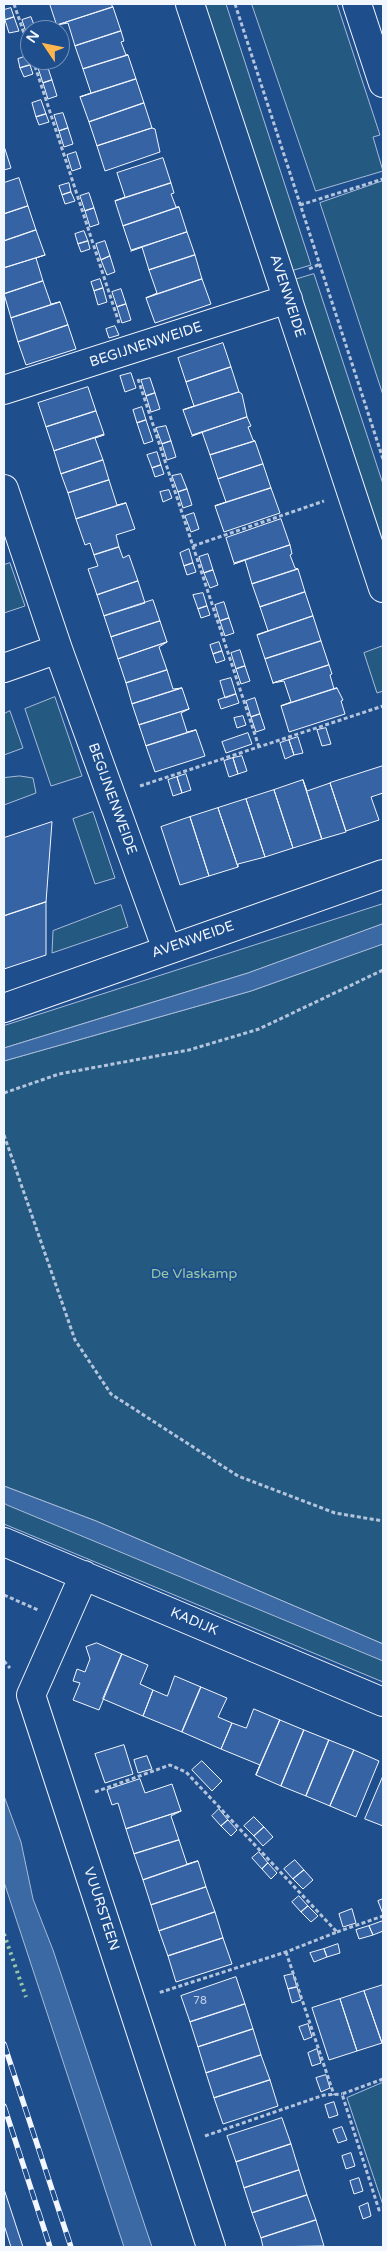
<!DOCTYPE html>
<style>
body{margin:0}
#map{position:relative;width:387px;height:2251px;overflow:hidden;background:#1f4e8c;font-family:"Varela Round",sans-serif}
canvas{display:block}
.frame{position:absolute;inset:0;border:5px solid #f2f6ff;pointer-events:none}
.north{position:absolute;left:20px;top:20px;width:50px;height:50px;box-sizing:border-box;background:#1f4e8c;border:1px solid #7391ba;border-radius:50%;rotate:304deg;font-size:14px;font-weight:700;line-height:20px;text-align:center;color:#f2f6ff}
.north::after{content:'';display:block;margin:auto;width:18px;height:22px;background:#ffb74d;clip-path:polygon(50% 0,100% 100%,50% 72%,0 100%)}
</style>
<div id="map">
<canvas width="387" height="2251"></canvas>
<div class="frame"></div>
<div class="north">N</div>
</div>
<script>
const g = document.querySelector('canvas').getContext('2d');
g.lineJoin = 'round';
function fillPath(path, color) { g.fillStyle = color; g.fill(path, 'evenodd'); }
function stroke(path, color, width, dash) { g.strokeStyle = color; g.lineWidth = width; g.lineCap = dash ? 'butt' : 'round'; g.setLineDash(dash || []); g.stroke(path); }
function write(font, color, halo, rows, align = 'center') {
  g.font = font + ' "Varela Round",sans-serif'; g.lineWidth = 4; g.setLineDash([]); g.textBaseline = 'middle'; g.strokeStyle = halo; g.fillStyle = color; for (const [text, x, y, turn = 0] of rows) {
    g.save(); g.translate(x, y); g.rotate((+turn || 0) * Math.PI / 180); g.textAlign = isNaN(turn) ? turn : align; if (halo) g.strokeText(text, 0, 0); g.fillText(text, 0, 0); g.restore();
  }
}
const green = new Path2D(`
 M203 4H226L311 265 291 271Z
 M252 4H337L380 135 373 137 383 171 316 191Z
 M383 181V395L320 203Z
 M314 274 383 484V550L294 280Z
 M10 563 25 606 4 613V565Z
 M383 646V691L377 693 364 653Z
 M55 697 82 776 51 786 25 709Z
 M10 711 23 748 4 755V714Z
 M20 776 33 778 36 793 4 805V778Z
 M93 812 115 878 95 884 73 819Z
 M383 904V924L248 973 4 1048V1026Z
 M121 905 128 927 52 953 53 931Z
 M383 944V1644L96 1521 4 1486V1061L251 991Z
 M4 1503 383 1660V1682L4 1524Z
 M382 2083 383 2084V2205L347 2098Z`);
fillPath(green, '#245a82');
stroke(green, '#a8bbd7', 1);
const water = new Path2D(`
 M383 924V944L251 991 4 1061V1048L248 973Z
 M4 1486 96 1521 383 1644V1661L7 1505 4 1503Z
 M4 1796 21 1842 33 1899 53 1950 152 2247H124L4 1882Z`);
fillPath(water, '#3b69a3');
stroke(water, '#a8bbd7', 1);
const building = new Path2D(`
 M50 4H111L113 7 57 25Z
 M113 7 121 31 75 46 68 23 57 25Z
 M11 8 14 17 5 20 4 10Z
 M14 17 19 31 9 33 5 20Z
 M31 17 36 30H30V34L27 35 22 20Z
 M121 31 124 41 121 42 126 55H128L83 69 75 46Z
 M128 55 136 79 80 97 91 93 83 69Z
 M27 56 30 65 20 68 18 59Z
 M30 65 33 74 24 77 20 68Z
 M47 65 52 80 43 83 38 68Z
 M136 79 144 103 89 122 80 97Z
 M52 80 57 96 48 99 43 83Z
 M41 100 46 114 36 117 32 103Z
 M144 103 152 128 97 146 89 122Z
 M63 113 68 128 59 131 54 115Z
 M46 114 49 122 39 125 36 117Z
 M68 128 73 144 64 147 59 131Z
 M152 128 155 129 160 152 105 171 97 146Z
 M4 146 11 168 4 170Z
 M76 152 81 168 72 171 67 155Z
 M163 158 171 183 115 201 125 197 117 173Z
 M19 178 28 206 4 214V183Z
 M69 183 71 192 62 195 59 186Z
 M171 183 174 193 171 194 176 207H179L123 226 115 201Z
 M71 192 75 201 65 204 62 195Z
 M89 193 94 208 85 211 80 196Z
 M28 206 36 230 4 241V214Z
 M179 207 187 232 131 250 123 226Z
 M94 208 99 224 90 227 85 211Z
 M36 230 45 255 4 268V241Z
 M84 231 88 241 78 244 75 234Z
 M187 232 195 255 149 270 142 247 131 251Z
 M88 241 90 249 81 252 78 244Z
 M105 241 110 256 101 260 96 244Z
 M45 255 36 258 43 281 4 294V268Z
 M195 255 202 279 146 298 157 293 149 270Z
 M110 256 115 272 107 275 101 260Z
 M100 279 103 288 94 291 91 282Z
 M202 279 211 304 155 323 146 298Z
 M43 281 51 304 60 302 11 318 4 294Z
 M103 288 107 302 98 305 94 291Z
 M121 289 126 304 117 307 112 292Z
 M60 302 68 325 18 342 11 318Z
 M126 304 131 320 122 323 117 307Z
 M68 325 76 349 26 365 18 342Z
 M115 326 119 335 109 338 106 329Z
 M223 343 231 367 186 382 178 358Z
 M231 367 239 392 183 410 194 406 186 382Z
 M131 373 136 388 125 392 120 376Z
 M150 378 155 393 146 396 141 380Z
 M88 387 96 411 46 427 38 403Z
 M239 392 242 394 247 417 192 435 183 410Z
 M155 393 160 409 151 412 146 396Z
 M142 407 146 420 137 423 133 410Z
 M96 411 104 434 54 451 46 427Z
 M247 417 251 426 248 427 253 440 255 441 210 455 202 432 192 436Z
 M146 420 153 441 144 444 137 423Z
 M166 426 171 441 162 444 156 428Z
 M104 435 95 438 103 460 61 474 54 451Z
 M171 441 176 457 167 460 162 444Z
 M255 441 263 464 218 479 210 455Z
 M157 452 161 465 152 468 147 455Z
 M103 460 109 480 68 493 61 474Z
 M263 464 271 488 215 506 226 502 218 479Z
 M161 465 164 474 155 477 152 468Z
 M181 474 187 489 178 492 172 476Z
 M109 480 117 505 126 503 76 519 68 493Z
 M271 488 280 513 224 532 215 506Z
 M187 489 192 505 183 508 178 492Z
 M169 490 172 498 163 502 160 492Z
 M126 503 135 529 116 535 119 547 94 555 90 543 85 545 76 519Z
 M194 513 199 529 191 532 185 516Z
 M281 519 290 545 234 563 226 538Z
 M290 545 292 554 290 555 295 568 298 569 252 584 245 560 234 564Z
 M119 547 123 558 129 555 138 581 97 595 88 569 98 566 94 555Z
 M189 549 193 563 184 566 180 553Z
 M208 554 213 570 204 573 199 557Z
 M193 563 196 572 187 575 184 566Z
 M298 569 305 592 260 607 252 584Z
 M213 570 218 585 210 588 204 573Z
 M138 581 145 603 104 616 97 595Z
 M305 592 313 616 257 635 268 631 260 607Z
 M203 593 207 606 198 609 193 595Z
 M153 600 160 621 111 637 104 616Z
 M224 602 229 618 220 621 215 605Z
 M207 606 210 615 201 618 198 609Z
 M313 616 321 641 265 659 257 635Z
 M229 618 234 633 225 636 220 621Z
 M160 621 167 642 118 659 111 637Z
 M321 641 329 665 273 683 265 659Z
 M167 642 159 647 167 670 126 683 118 659Z
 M219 642 222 651 213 654 210 645Z
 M240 650 245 666 236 669 231 653Z
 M222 651 225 660 216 663 213 654Z
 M329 665 332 674 330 675 334 689 337 688 281 706 291 702 284 681 273 683Z
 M245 666 250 681 241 684 236 669Z
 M167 670 173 689 182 688 132 704 126 683Z
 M231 678 236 694 225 698 220 681Z
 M182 688 189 709 139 725 132 704Z
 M337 688 343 700 341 701 345 714 289 732 281 706Z
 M236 694 239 703 221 709 218 700Z
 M255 698 260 714 251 717 246 701Z
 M189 709 181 713 187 732 196 730 146 746 139 725Z
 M260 714 265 729 256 732 251 717Z
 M243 716 246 725 237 728 234 718Z
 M326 728 331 744 322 746 317 730Z
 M196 730 205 756 155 772 146 746Z
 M248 733 252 744 226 753 222 742Z
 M298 737 303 753 294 755 289 740Z
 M289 740 294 755 285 759 280 743Z
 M242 756 247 771 238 774 233 758Z
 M233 758 238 774 229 777 224 761Z
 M383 766V793L371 797 379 820 346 831 330 783Z
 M186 774 191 790 182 793 177 777Z
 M177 777 182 793 173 796 168 780Z
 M303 780 307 791 330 783 346 832 322 839Z
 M303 780 322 839 293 848 274 790Z
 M274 790 293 848 265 857 246 799Z
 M246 799 265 857 238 864V867L218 808Z
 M218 808 238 867 209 876 190 817Z
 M190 817 209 876 180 885 161 827Z
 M52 822 46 902 4 916V838Z
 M46 902V955L4 969V916Z
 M97 1643 122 1654 99 1710 73 1700 80 1683 73 1681 77 1669 85 1672 90 1659 86 1647Z
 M122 1654 148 1665 140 1684 153 1690 143 1716 103 1699Z
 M175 1676 201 1687 182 1732 143 1716 153 1690 167 1696Z
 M201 1687 227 1698 218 1717 232 1723 221 1749 182 1732Z
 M254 1709 280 1720 256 1775 260 1765 221 1749 232 1723 246 1728Z
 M280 1720 304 1730 281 1786 256 1775Z
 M304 1730 329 1740 306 1796 281 1786Z
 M329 1740 354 1750 330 1806 306 1796Z
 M124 1745 133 1774 105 1783 95 1754Z
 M354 1750 379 1761 356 1817 330 1806Z
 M147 1756 152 1769 138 1773 134 1760Z
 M202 1761 222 1781 212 1791 192 1770Z
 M383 1776V1826L365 1819Z
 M140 1779 145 1793 172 1784 181 1811 126 1829 118 1803 112 1805 107 1790Z
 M219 1809 228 1820 221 1826 212 1816Z
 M181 1811 171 1816 179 1840 134 1854 126 1829Z
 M254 1817 264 1827 254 1836 244 1826Z
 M228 1820 237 1830 231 1836 221 1826Z
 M264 1827 273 1837 263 1846 254 1836Z
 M179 1840 187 1864 198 1861 143 1880 134 1854Z
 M259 1852 268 1863 262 1869 252 1858Z
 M295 1860 304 1870 293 1879 284 1869Z
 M198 1861 206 1887 151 1905 143 1880Z
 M268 1863 277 1873 271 1879 262 1869Z
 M304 1870 313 1880 303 1889 293 1879Z
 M206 1887 215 1912 159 1931 151 1905Z
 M299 1896 308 1906 301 1912 292 1902Z
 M383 1899V1914L378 1901Z
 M308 1906 318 1916 311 1922 301 1912Z
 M352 1909 356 1923 343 1927 339 1914Z
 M215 1912 223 1938 168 1956 159 1931Z
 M383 1921V1931L373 1935 369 1926Z
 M369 1926 373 1935 359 1939 356 1930Z
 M223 1938 232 1964 176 1982 168 1956Z
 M338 1944 340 1953 327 1957 324 1949Z
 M324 1949 327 1957 314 1962 310 1953Z
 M293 1974 297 1987 288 1989 284 1976Z
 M236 1977 245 2004 190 2022 181 1996Z
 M383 1985V2042L382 2043 364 1991Z
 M297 1987 301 2000 292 2003 288 1989Z
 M364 1991 382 2043 357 2051 340 1999Z
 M340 1999 357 2051 329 2060 312 2008Z
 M245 2004 253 2029 198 2047 190 2022Z
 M308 2024 312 2037 304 2040 299 2027Z
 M253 2029 261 2055 206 2073 198 2047Z
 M317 2049 321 2063 312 2066 308 2053Z
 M261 2055 270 2080 214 2098 206 2073Z
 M326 2075 330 2088 321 2092 316 2078Z
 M270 2080 278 2106 223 2124 214 2098Z
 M334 2102 338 2115 329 2118 325 2105Z
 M282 2118 291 2144 236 2162 227 2136Z
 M342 2127 347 2140 338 2143 333 2130Z
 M291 2144 299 2170 244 2188 236 2162Z
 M351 2153 355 2166 346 2169 342 2156Z
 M299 2170 307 2195 252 2213 244 2188Z
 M359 2178 363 2191 354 2194 350 2181Z
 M4 2189 23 2247H11L4 2225Z
 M307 2195 316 2220 261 2238 252 2213Z
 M368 2203 371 2216 363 2219 359 2207Z
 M316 2220 324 2246 263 2247 261 2238Z`);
fillPath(building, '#3563a3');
stroke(building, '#f2f6ff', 1);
const minor = new Path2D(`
 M190 4 383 588
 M357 4 383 83
 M4 390 288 299
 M4 489 58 649 4 668
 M58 649 167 950
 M4 1008 383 874
 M4 1542 383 1702
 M84 1575 31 1695 211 2247`);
stroke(minor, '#f2f6ff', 30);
stroke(new Path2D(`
 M14 4 30 51
 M235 4 383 459
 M33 60 119 323
 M300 205 383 179
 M309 269 320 264
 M138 379 259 747
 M193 546 324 501
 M140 786 383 706
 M4 1093 59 1074 189 1050 259 1029 383 970
 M4 1135 75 1340 111 1394 238 1476 335 1513 383 1521
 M4 1595 38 1610
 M4 1661 10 1668
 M95 1792 170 1765 186 1772 337 1932 286 1952 158 1993
 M337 1932 383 1916
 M286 1952 334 2095
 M383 2079 342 2094 379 2210 383 2208
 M205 2136 324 2095 342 2094`), '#b3c4dc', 3, [4, 2.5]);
stroke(minor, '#1f4e8c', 28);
const rail = new Path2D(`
 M4 2044 71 2247
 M4 2106 50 2247`);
stroke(rail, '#f2f6ff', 5.5);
stroke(rail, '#1f4e8c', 4, [11]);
stroke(new Path2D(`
 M4 1934 26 1997`), '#97c8a6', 4, [2.5, 4]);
write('11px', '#c3d1e8', null, [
 ["78",200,2001]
]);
write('14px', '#f2f6ff', '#1f4e8c', [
 ["AVENWEIDE",287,296,72],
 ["BEGIJNENWEIDE",146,345,-18],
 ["BEGIJNENWEIDE",112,799,70],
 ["AVENWEIDE",193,940,-19],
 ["KADIJK",194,1622,23],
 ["VUURSTEEN",101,1909,72]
]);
write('14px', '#97c8a6', '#1f4e8c', [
 ["De Vlaskamp",194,1274]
]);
</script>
